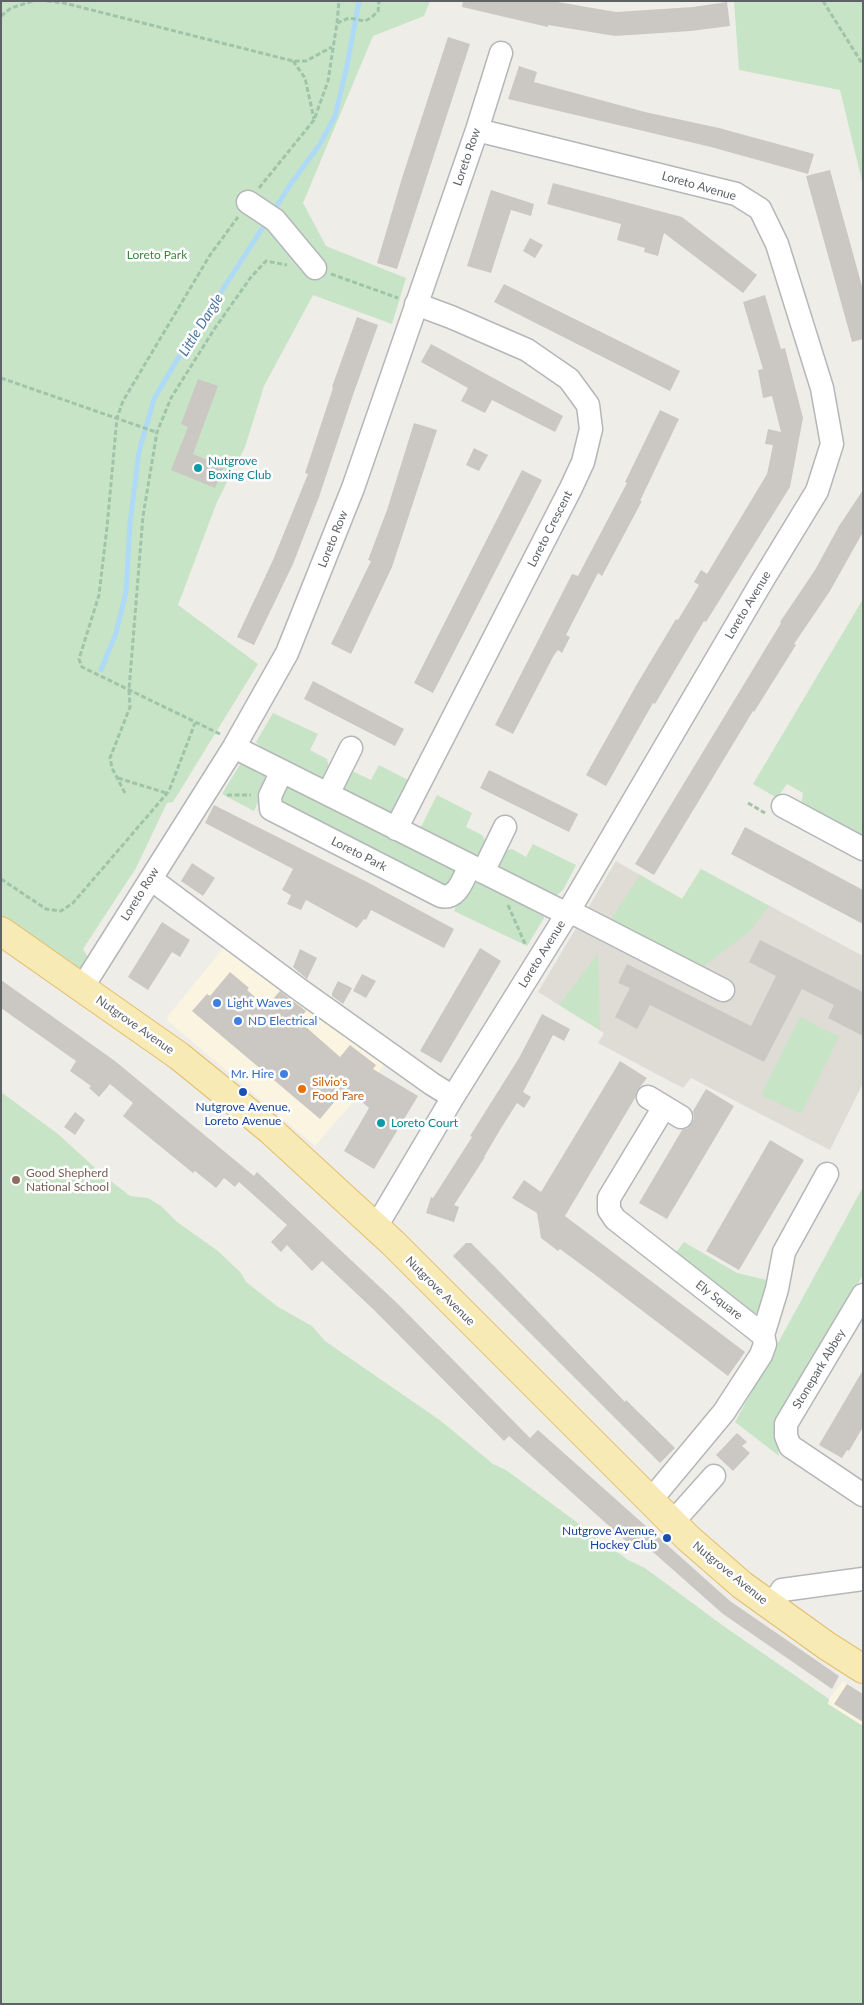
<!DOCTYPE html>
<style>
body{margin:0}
#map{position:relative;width:864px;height:2005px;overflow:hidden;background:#efede7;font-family:Lato,sans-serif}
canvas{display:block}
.frame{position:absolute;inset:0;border:2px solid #5e6266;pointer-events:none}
</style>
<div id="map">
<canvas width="864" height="2005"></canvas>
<div class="frame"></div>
</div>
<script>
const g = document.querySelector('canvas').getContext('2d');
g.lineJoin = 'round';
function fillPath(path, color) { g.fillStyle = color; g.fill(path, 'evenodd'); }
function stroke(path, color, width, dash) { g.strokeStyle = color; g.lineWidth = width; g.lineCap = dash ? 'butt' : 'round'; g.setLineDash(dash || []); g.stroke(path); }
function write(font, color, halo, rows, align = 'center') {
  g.font = font + ' Lato,sans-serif'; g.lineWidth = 5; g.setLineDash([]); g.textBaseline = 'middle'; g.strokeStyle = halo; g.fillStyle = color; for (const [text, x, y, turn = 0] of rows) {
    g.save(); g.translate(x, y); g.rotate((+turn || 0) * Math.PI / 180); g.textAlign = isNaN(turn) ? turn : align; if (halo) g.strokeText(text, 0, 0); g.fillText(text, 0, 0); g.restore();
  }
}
fillPath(new Path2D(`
 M234 935 395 1053 315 1146 167 1020 168 1016Z
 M843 1681 863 1694V1726L828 1704 829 1699Z`), '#fbf4e0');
fillPath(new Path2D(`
 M616 861 682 899 701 869 863 956V1083L830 1150 691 1078 683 1088 598 1043 604 1033 538 992Z`), '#dfdcd5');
fillPath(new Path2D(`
 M1 1H430L424 16 373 36 303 203 326 246 406 278 392 324 313 295 264 386 245 447 217 502 178 605 258 664 173 802 167 803 136 868 83 949 88 958 80 973 1 929Z
 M734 1H863V185L840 90 739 70Z
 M863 599V838L801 805 803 793 787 784 777 798 753 784Z
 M273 713 318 734 310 750 327 759 329 768 323 778 314 779 271 757 256 742Z
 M241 763 252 765 266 771 262 793 254 811 222 794Z
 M379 765 414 783 395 813 372 805 338 786 345 773 352 771 371 780Z
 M290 784 452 866 455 876 448 888 280 807 278 793Z
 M437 795 472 813 466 827 482 835 486 842 484 854 476 858 432 837 421 827Z
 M533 844 576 865 563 890 557 895H547L494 869 503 851 512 849 526 857Z
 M701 869 769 906 749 932 700 969 608 924 640 875 682 899Z
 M478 876 540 908 544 918 527 946 454 911 466 884Z
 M598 954 600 1030 559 1005Z
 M800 1017 839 1037 801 1114 761 1095Z
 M1 1092 58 1134 103 1175 130 1196 148 1198 161 1206 177 1222 218 1251 241 1273 246 1282 278 1307 312 1326 325 1341 441 1421 493 1464 506 1470 628 1560 645 1568 722 1625 829 1699 828 1704 863 1726V2004H1Z
 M863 1187V1275L786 1403 776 1435 779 1456 735 1422Z
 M684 1242 737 1273 767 1280 762 1308 753 1315 673 1256Z`), '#c7e4c6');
stroke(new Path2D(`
 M273 212 290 185 320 144 335 116 347 66 359 1
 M101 670 116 633 126 592 130 523 139 452 154 399 177 360 267 221`), '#afdaf7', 5);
fillPath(new Path2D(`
 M463 1H552L616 12 693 7 727 2 730 26 691 31 615 36 548 25V27L462 7Z
 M448 37 470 44 397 269 377 263 402 178Z
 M519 66 537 72 534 82 645 112 719 128 814 154 808 174 711 147 508 99Z
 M830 170 863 290V339L852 342 806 176Z
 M553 183 682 217 757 275 743 293 664 233 658 256 644 252 645 248 617 240 621 224 547 204Z
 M491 190 534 204 531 216 511 210 491 273 467 266Z
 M530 238 543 245 535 258 523 251Z
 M504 284 680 371 670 391 494 302Z
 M765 295 781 349 785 348 803 418 790 487 706 622 704 621 655 704 653 703 606 786 586 775 637 684 676 619 678 620 699 585 694 582 701 570 707 574 767 474 773 445 765 444 768 429 781 432 772 396 763 398 758 370 763 369 743 302Z
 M357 317 378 325 353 395 319 497 293 564 254 645 237 637 273 560 308 474 305 473 333 388 332 387Z
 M431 344 563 416 555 432 492 400 485 413 461 401 468 388 421 362Z
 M198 379 218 386 193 454 224 467 215 488 171 470 188 427 181 424Z
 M660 410 679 419 640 501H642L602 576 598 573 566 635 570 637 562 653 558 650 554 655 513 734 495 725 572 574 578 576 627 483 625 482Z
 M414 423 437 430 392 567 351 654 331 644 371 561 368 560 387 510Z
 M474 448 488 455 479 471 466 465Z
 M522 470 542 480 433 693 414 683Z
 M863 490V532L830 591 794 644 796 645 754 712 753 711 654 875 635 864 781 623 780 622 815 570 839 526Z
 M313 681 404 729 395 746 304 699Z
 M489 770 578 814 569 832 480 788Z
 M214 805 367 882 454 929 444 948 371 910 366 920 364 919 357 928 306 900 301 910 287 904 291 895 282 890 293 869 205 823Z
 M745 827 863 890V924L731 854Z
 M192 863 215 878 203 896 181 881Z
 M162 922 190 940 180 957 172 952 148 990 128 977Z
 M760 940 863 992V1036L828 1018 834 1005 802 989 764 1062 650 1005 637 1029 615 1017 630 988 618 983 627 964 751 1026 776 976 749 962Z
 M480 948 501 961 441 1063 420 1051Z
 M300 949 317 958 307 979 293 967Z
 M230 972 249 988 247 990 266 1007 280 991 306 1011 298 1020 340 1057 350 1045 376 1065 373 1069 418 1096 374 1169 344 1151 369 1108 346 1088 320 1119 192 1011 207 994 210 996Z
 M362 974 376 981 366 998 353 991Z
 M1 980 115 1061 254 1176 257 1172 398 1304 530 1438 538 1430 730 1601 839 1676 832 1689 723 1614 645 1545 638 1552 509 1436 504 1441 373 1309 322 1261 312 1271 287 1245 281 1252 271 1242 287 1225 239 1182 235 1187 224 1178 216 1188 195 1171 193 1173 123 1116 133 1103 110 1084 99 1097 89 1088 91 1086 70 1071 76 1061 1 1008Z
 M338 981 352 988 343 1004 332 996V993Z
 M542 1014 570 1029 564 1041 553 1035 523 1092 531 1097 524 1108 517 1103 503 1125 484 1157H485L454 1205 459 1207 454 1222 426 1213 431 1197 433 1198 472 1137 470 1136 519 1058Z
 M620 1061 647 1078 637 1091 635 1098 565 1216 745 1352 728 1376 598 1277 560 1249 558 1251 541 1238 537 1213 512 1198 524 1180 541 1192Z
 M706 1089 734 1106 667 1219 639 1203 682 1130 688 1128 692 1123 694 1118 693 1111Z
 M75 1112 85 1120 75 1135 64 1127Z
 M770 1140 804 1160 739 1270 706 1251Z
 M466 1243H471L497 1269 625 1402 626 1400 675 1448 660 1463 453 1256Z
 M863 1370V1427L849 1451 847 1450 842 1458 819 1445Z
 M737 1433 747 1442 742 1446 750 1453 733 1471 716 1455Z
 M847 1684 863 1694V1722L834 1704Z`), '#cbc8c4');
const minor = new Path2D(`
 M248 202 275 220 315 268
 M234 747 567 914 577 915 723 990
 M282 771 270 796 271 809 441 896C458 900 463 878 470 866
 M328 794 351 748
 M783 806 863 849
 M396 829 571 488 583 462 591 429 588 405 569 379 527 350 451 317 416 304
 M483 872 505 827
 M151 879 300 990 432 1084 453 1097
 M82 988 234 747 287 653 353 488 477 130 501 53
 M648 1097 681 1117
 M376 1227 453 1097 567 914 761 583 817 491 832 444 822 388 777 244 760 209 736 194 477 130
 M863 1295 786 1424V1436L790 1446 863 1495
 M763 1335 777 1289 784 1252 827 1174
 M650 1501 724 1412 761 1355 765 1344 763 1335 615 1219 609 1210V1198L664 1107
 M672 1523 714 1476
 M771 1606 782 1590 863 1579`);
const major = new Path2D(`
 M1 931 179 1056 269 1129 393 1243 688 1538 742 1585 827 1646 863 1669`);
stroke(minor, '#b4b7ba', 25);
stroke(major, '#e4be6b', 30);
stroke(new Path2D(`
 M47 1 64 3 293 61H306L332 47
 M823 1 863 65
 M1 16 11 8 33 1
 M337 23 339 1
 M293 61 305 78 314 119
 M259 188 314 120 328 81 337 23 349 18 365 21 372 17 378 11 379 1
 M331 274 398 298
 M1 378 156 432
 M220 734 82 667 79 659 99 595 107 527 117 418 123 401 210 255 238 217
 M118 778 166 793
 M125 793 112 768 110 758 130 707 129 690 143 516 157 432 171 398 215 328 251 277 266 261 287 265
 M227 795H251
 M748 803 765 813
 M1 879 46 909 61 911 73 903 169 791 195 723
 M508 905 526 946`), '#a0c4a9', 3, [5, 2.5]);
stroke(minor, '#fff', 22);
stroke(major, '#f7eab4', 28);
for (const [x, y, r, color] of [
 [198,468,5,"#0f9aa8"],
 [217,1003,5,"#3f7fe0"],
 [238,1021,5,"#3f7fe0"],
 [284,1074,5,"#3f7fe0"],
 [302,1089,5,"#e8710a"],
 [243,1092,5,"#1a4fb4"],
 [381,1123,5,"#0f9aa8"],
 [16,1180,5,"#8d6e63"],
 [667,1538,5,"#1a4fb4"]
]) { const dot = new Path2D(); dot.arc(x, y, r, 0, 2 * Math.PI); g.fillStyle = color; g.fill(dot); stroke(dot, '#fff', 2); }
write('12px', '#5e6266', '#fff', [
 ["Loreto Row",467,157,-71],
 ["Loreto Avenue",699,186,16],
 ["Loreto Crescent",550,529,-63],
 ["Loreto Row",333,539,-68],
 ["Loreto Avenue",748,605,-59],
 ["Loreto Park",359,854,27],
 ["Loreto Row",140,894,-58],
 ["Loreto Avenue",542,954,-58],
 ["Nutgrove Avenue",135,1025,35],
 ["Nutgrove Avenue",440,1291,45],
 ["Ely Square",719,1300,38],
 ["Stonepark Abbey",819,1369,-59],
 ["Nutgrove Avenue",730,1573,39]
]);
write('12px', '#3f8440', '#fff', [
 ["Loreto Park",157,255]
]);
write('12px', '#0d838f', '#fff', [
 ["Nutgrove",208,461],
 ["Boxing Club",208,475],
 ["Loreto Court",391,1123]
], 'left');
write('12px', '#366cbe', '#fff', [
 ["Light Waves",227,1003],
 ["ND Electrical",248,1021],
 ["Mr. Hire",274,1074,"right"]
], 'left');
write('12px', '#c56008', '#fff', [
 ["Silvio's",312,1082],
 ["Food Fare",312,1096]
], 'left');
write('12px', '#164399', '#fff', [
 ["Nutgrove Avenue,",243,1107],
 ["Loreto Avenue",243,1121],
 ["Nutgrove Avenue,",657,1531,"right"],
 ["Hockey Club",657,1545,"right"]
]);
write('12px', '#785e54', '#fff', [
 ["Good Shepherd",26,1173],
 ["National School",26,1187]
], 'left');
write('italic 14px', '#4976a0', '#fff', [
 ["Little Dargle",201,325,-58]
]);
</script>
